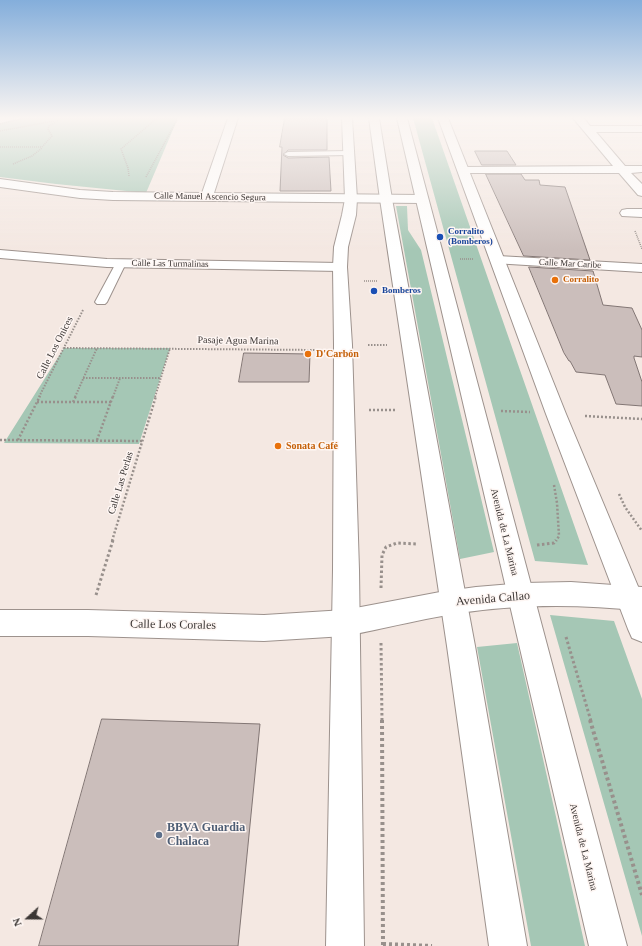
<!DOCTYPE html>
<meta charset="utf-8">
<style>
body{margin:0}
#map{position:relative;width:642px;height:946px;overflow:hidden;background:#f4e8e2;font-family:"Times New Roman",serif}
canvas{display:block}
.north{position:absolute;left:8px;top:898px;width:40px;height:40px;-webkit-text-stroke:3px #fef6f3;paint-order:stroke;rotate:249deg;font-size:11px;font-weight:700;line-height:16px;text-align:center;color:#3b3634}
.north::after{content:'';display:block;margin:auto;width:14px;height:18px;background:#3b3634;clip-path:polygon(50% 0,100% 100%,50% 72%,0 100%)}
</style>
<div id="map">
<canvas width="642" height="946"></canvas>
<div class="north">N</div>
</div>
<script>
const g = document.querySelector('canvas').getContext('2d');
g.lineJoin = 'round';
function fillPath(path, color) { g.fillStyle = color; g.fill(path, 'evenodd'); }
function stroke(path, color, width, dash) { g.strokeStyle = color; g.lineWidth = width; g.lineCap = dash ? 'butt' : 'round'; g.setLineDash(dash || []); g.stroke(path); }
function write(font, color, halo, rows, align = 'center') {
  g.font = font + ' "Times New Roman",serif'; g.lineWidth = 3; g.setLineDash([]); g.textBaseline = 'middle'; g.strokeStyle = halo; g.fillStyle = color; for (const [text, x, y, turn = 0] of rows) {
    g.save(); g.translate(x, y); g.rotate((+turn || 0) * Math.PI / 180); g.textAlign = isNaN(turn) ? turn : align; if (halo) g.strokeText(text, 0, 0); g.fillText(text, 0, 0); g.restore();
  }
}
fillPath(new Path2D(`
 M23 118H178L146 193 56 184 0 177V123Z
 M413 118H432L588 565 535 561Z
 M396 206H407L408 230 421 250 494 552 460 559Z
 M64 348H170L139 444 4 443Z
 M550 615 614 621 642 699V936Z
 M517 643 585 946H531L477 647Z`), '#a5c7b5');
const building = new Path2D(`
 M285 118H327V150H288L283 155 288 158 329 157 331 191H280L282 147H280Z
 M475 151H507L516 165H482Z
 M486 174H521L525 180H539L540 185 565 187 590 260 524 256Z
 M529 267 593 271 603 305 632 308 642 330V357L634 356V358L642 382V406L616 404 605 375 576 372 570 361H569L564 353Z
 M244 353 310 354 309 382H239Z
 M102 719 260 724 238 946H39Z`);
fillPath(building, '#cbbebb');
stroke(building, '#827674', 1);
const service = new Path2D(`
 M348 151H351V155L288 156 284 154 288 152Z
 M121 260 126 263 107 302 105 304H97L95 302 116 263Z`);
const pedestrian = new Path2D(`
 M498 256 642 264V272L493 263 491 260 493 257Z`);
const minor = new Path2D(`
 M228 118H238L214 193 421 195 425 196 427 199 425 202 421 203 113 200 80 198 0 187V179L80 190 113 192 202 193Z
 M573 118H584L590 126H642V132H596L625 166H642V172L631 173 642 184V196L638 195 619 173H464L460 172 458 170 460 168 464 167 613 166Z
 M627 209H642V217L622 216 620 213 622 210Z
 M0 250 107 259 340 263 345 264 347 267 345 270 340 271 107 267 0 258Z
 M0 610H88L264 615 345 610 355 614 359 623 355 632 345 636 264 641 88 636H0Z`);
const tertiary = new Path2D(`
 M571 582 642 587V611C579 604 516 604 453 614 417 620 381 629 345 636L335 632 331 623 335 614 345 610 440 592 476 587 524 583Z`);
const secondary = new Path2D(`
 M342 118H352L357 199 356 215 348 247 347 267 352 345 359 570 364 946H326L333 570 334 345 333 267 334 247 342 215 345 199Z
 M438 118H448L566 414 642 596V642L632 638 628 629 546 414Z`);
const primary = new Path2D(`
 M369 118H379L392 199 475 646 527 946H489L447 646 380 199Z
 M397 118H407L627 946H589Z`);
stroke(service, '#9d928d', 2);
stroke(pedestrian, '#9d928d', 2);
stroke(minor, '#9d928d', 2);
stroke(tertiary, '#9d928d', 2);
stroke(secondary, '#9d928d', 2);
stroke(primary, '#9d928d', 2);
stroke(new Path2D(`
 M0 124 23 118
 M0 131 70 118
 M0 147H42L52 136 48 129 49 126 56 122
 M13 164 32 156 42 148
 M129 176 128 168 121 149 157 118
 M146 177 178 118
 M635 231 642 249
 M460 259H473
 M364 281H377`), '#98908c', 1.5, [1, 1]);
stroke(new Path2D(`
 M368 345H387
 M64 348 318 350
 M83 378H161
 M39 397 83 310
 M75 397 97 348
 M113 397 120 378
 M155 397 170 348`), '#98908c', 2, [1.5, 1.5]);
stroke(new Path2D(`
 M37 402H111
 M73 402 76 396
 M369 410H396
 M501 411 530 412
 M585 416 642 419
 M0 440 143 441
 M18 440 40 396
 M97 440 113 396
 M554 485 557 503 559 536 556 541
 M619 494 625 507 642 531
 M112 541 156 396`), '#98908c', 2.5, [2, 2]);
stroke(new Path2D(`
 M537 545 554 543 556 540
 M381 588 382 555 386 547 397 543 416 544
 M96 595 113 540
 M566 637 591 721
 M381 643 382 721`), '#98908c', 3, [2.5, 2.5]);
stroke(new Path2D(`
 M382 720 383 946
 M590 720 642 895
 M383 944 432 946`), '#98908c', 4, [3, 3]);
fillPath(service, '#fff');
fillPath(pedestrian, '#fff');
fillPath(minor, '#fff');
fillPath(tertiary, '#fff');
fillPath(secondary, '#fff');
fillPath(primary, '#fff');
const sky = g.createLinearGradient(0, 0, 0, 251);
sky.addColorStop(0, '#84aedb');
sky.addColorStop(0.47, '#faf5f2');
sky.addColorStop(1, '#faf5f200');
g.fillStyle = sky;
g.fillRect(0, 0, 642, 251);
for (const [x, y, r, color] of [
 [440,237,4,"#1a4fb4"],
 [555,280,4,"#e8710a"],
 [374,291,4,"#1a4fb4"],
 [308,354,4,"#e8710a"],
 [278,446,4,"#e8710a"],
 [159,835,4,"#5c6f8a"]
]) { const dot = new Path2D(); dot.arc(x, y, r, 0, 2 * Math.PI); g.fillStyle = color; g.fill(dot); stroke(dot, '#fef6f3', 1.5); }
write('9px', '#3b3634', '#fef6f3', [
 ["Calle Manuel Ascencio Segura",210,197,1],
 ["Calle Las Turmalinas",170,264,1],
 ["Calle Mar Caribe",570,264,3]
]);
write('bold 9px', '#164399', '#fef6f3', [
 ["Corralito",448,232],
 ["(Bomberos)",448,242],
 ["Bomberos",382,291]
], 'left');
write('bold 9px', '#c56008', '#fef6f3', [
 ["Corralito",563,280]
], 'left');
write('10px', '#3b3634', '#fef6f3', [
 ["Pasaje Agua Marina",238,341,1],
 ["Calle Los Onices",55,348,-63],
 ["Calle Las Perlas",121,483,-73],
 ["Avenida de La Marina",504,532,76],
 ["Avenida de La Marina",583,847,76]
]);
write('bold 10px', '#c56008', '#fef6f3', [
 ["D'Carbón",316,354],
 ["Sonata Café",286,446]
], 'left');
write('12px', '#3b3634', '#fef6f3', [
 ["Avenida Callao",493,599,-5],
 ["Calle Los Corales",173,625,1]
]);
write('bold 12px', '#4e5e75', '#fef6f3', [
 ["BBVA Guardia",167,828],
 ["Chalaca",167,842]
], 'left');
</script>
